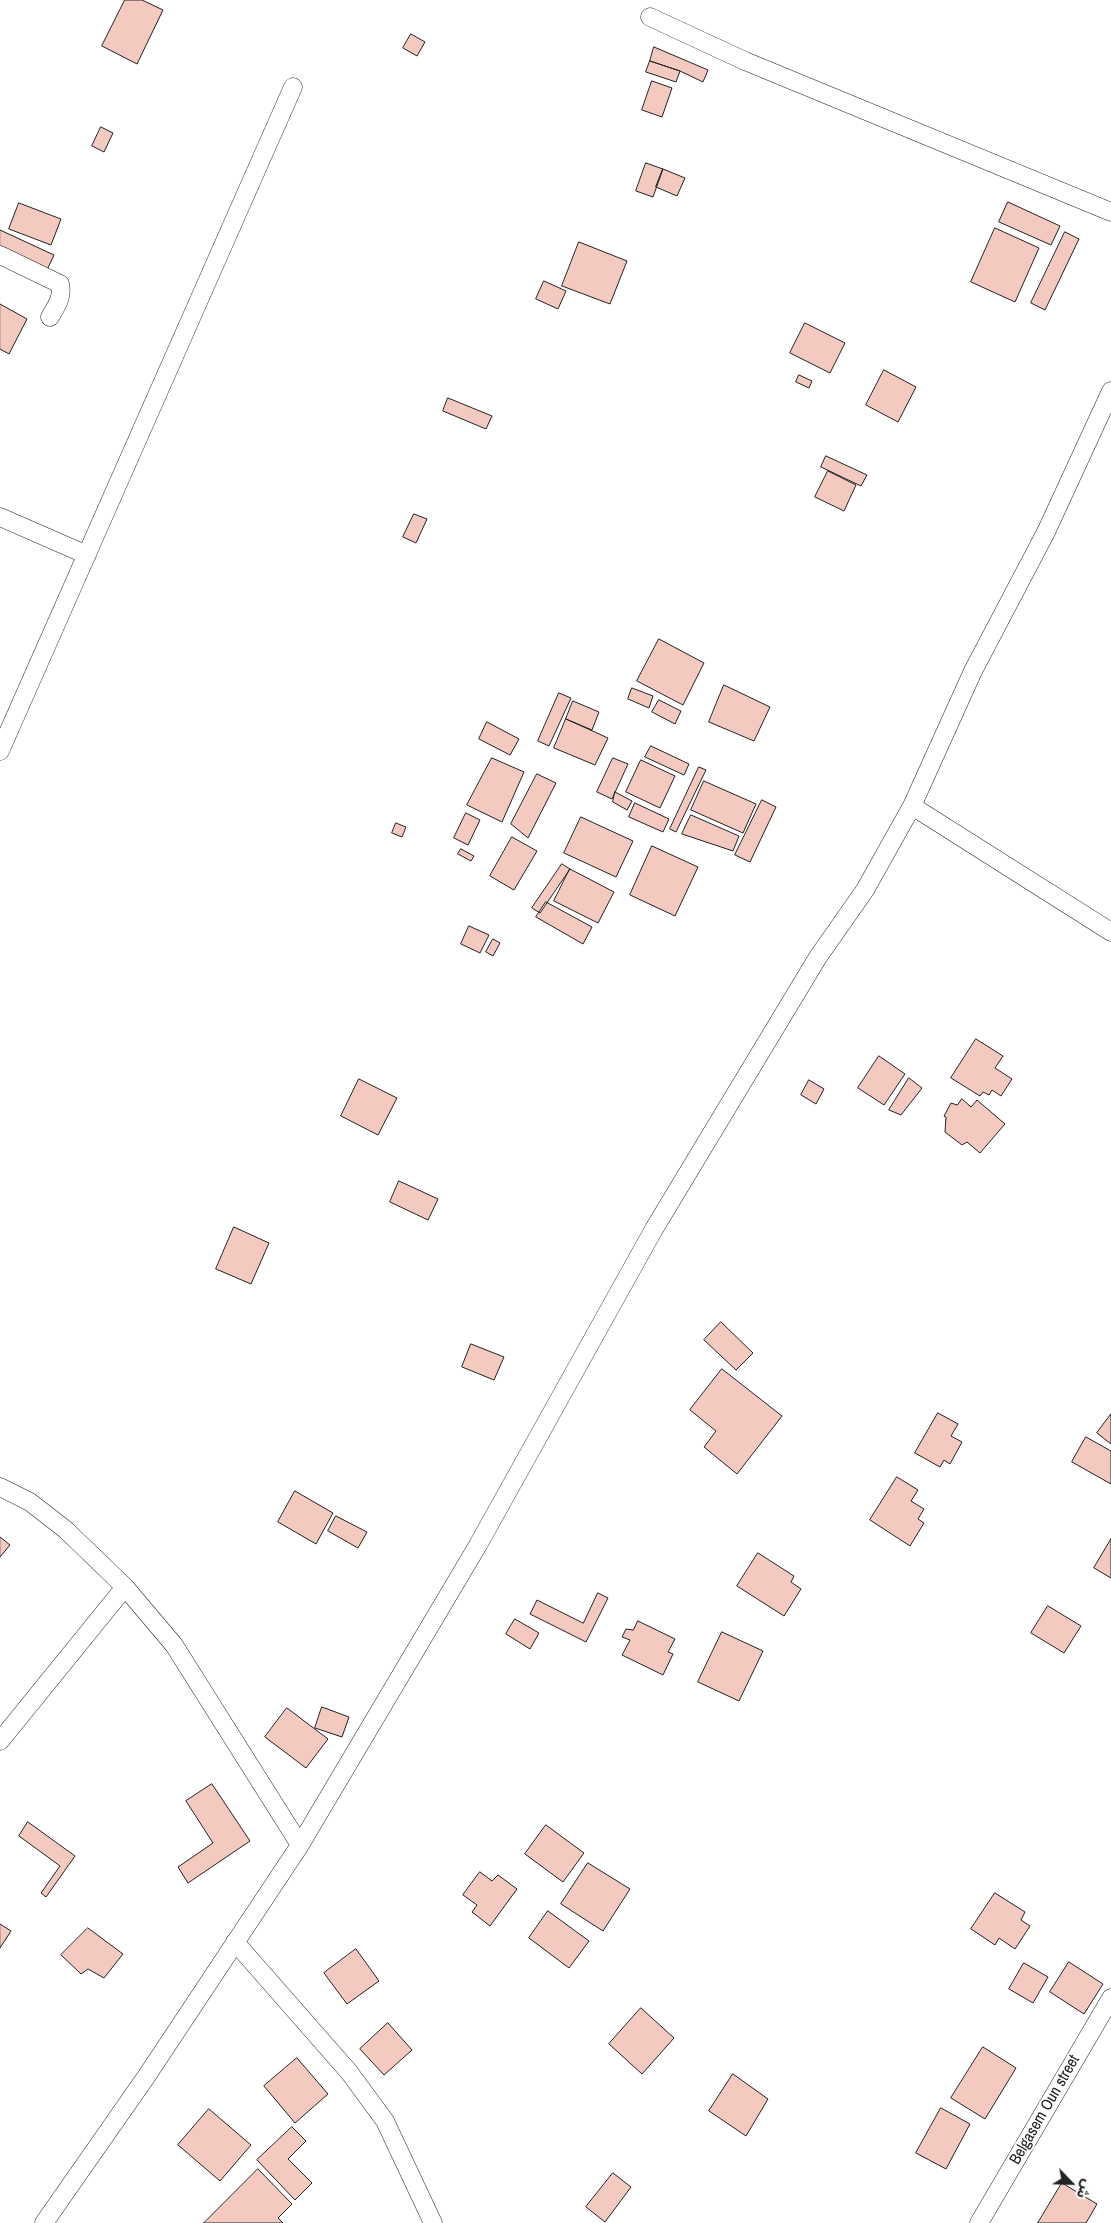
<!DOCTYPE html>
<meta charset="utf-8">
<style>
body{margin:0}
#map{position:relative;width:1111px;height:2223px;overflow:hidden;background:#fff;font-family:"Archivo Narrow","Noto Sans Arabic",sans-serif}
canvas{display:block}
.north{position:absolute;left:1046px;top:2158px;width:50px;height:50px;-webkit-text-stroke:4px #fff;paint-order:stroke;rotate:114deg;font-size:14px;font-weight:700;line-height:20px;text-align:center;color:#222}
.north::after{content:'';display:block;margin:auto;width:18px;height:22px;background:#222;clip-path:polygon(50% 0,100% 100%,50% 72%,0 100%)}
</style>
<div id="map">
<canvas width="1111" height="2223"></canvas>
<div class="north">ش</div>
</div>
<script>
const g = document.querySelector('canvas').getContext('2d');
g.lineJoin = 'round';
function fillPath(path, color) { g.fillStyle = color; g.fill(path, 'evenodd'); }
function stroke(path, color, width, dash) { g.strokeStyle = color; g.lineWidth = width; g.lineCap = dash ? 'butt' : 'round'; g.setLineDash(dash || []); g.stroke(path); }
function write(font, color, halo, rows, align = 'center') {
  g.font = font + ' "Archivo Narrow",sans-serif'; g.lineWidth = 4; g.setLineDash([]); g.textBaseline = 'middle'; g.strokeStyle = halo; g.fillStyle = color; for (const [text, x, y, turn = 0] of rows) {
    g.save(); g.translate(x, y); g.rotate((+turn || 0) * Math.PI / 180); g.textAlign = isNaN(turn) ? turn : align; if (halo) g.strokeText(text, 0, 0); g.fillText(text, 0, 0); g.restore();
  }
}
const building = new Path2D(`
 M125 0H142L163 10 137 64 102 46Z
 M411 34 425 42 417 56 403 48Z
 M654 47 708 70 703 82 680 71 650 61Z
 M650 61 680 71 676 82 646 72Z
 M652 81 672 88 662 117 642 110Z
 M101 127 113 133 104 152 92 146Z
 M646 163 663 169 653 197 636 191Z
 M663 169 685 178 677 196 656 187Z
 M1008 202 1060 226 1051 245 999 222Z
 M19 203 61 219 51 245 9 229Z
 M995 228 1039 248 1015 302 971 282Z
 M0 230 54 255 47 270 0 248Z
 M1065 232 1079 239 1045 310 1031 303Z
 M579 242 627 261 610 304 562 286Z
 M544 281 566 291 558 309 536 299Z
 M0 304 27 319 9 354 0 349Z
 M805 323 845 343 830 373 790 353Z
 M884 370 916 387 898 422 866 405Z
 M799 375 812 381 809 388 796 382Z
 M448 398 492 416 486 429 443 411Z
 M826 456 867 475 861 486 821 467Z
 M828 471 856 485 844 511 815 497Z
 M414 514 427 519 416 543 403 537Z
 M659 639 704 663 683 705 637 681Z
 M724 685 770 707 754 741 709 722Z
 M632 688 653 696 649 708 628 699Z
 M559 693 571 698 549 746 538 741Z
 M659 700 681 711 675 724 652 712Z
 M573 701 599 712 592 730 566 719Z
 M566 719 608 738 595 765 554 748Z
 M487 722 519 739 510 755 479 739Z
 M651 746 689 764 684 775 645 757Z
 M492 758 524 772 502 822 467 805Z
 M613 758 628 764 612 799 597 792Z
 M641 760 675 776 660 808 626 792Z
 M699 767 706 770 676 832 670 829Z
 M537 774 556 783 528 838 511 824Z
 M704 781 756 804 743 833 691 810Z
 M615 792 632 801 627 810 613 802Z
 M762 800 776 807 750 862 735 855Z
 M635 803 669 819 663 832 629 817Z
 M466 813 480 820 468 845 454 838Z
 M691 815 739 836 733 851 682 834Z
 M581 817 633 841 616 877 564 853Z
 M396 823 406 827 402 837 392 833Z
 M512 837 537 851 514 890 490 876Z
 M652 846 698 867 675 916 630 895Z
 M461 849 474 856 471 861 458 854Z
 M562 864 570 869 540 913 532 908Z
 M570 869 614 892 598 923 554 901Z
 M546 902 592 927 583 944 536 917Z
 M469 926 489 935 480 953 461 944Z
 M493 939 500 943 493 956 486 952Z
 M976 1039 1003 1056 995 1068 1012 1079 1001 1096 992 1090 989 1095 983 1092 980 1096 951 1078Z
 M879 1056 905 1074 884 1105 858 1088Z
 M909 1078 922 1088 901 1115 889 1110Z
 M359 1079 397 1098 378 1135 341 1116Z
 M809 1080 824 1089 816 1104 801 1095Z
 M962 1099 971 1107 977 1100 1005 1124 980 1153 967 1142 962 1145 945 1132 946 1117 944 1116 951 1103 957 1105Z
 M399 1181 438 1199 428 1220 390 1202Z
 M234 1227 269 1243 251 1284 216 1269Z
 M721 1322 753 1353 736 1370 704 1340Z
 M471 1344 504 1357 494 1380 462 1367Z
 M722 1369 782 1416 737 1474 704 1447 716 1431 690 1410Z
 M938 1413 958 1424 951 1436 962 1442 950 1464 944 1460 940 1467 915 1453Z
 M1111 1414V1444L1097 1433Z
 M1086 1437 1111 1451V1484L1072 1462Z
 M897 1477 918 1490 911 1501 924 1509 918 1519 924 1523 910 1546 870 1520Z
 M295 1491 333 1513 316 1544 278 1522Z
 M336 1516 367 1532 358 1548 328 1531Z
 M0 1537 10 1545 0 1557Z
 M1111 1539V1578L1094 1568Z
 M758 1553 794 1576 791 1582 801 1589 784 1616 737 1586Z
 M598 1593 608 1598 586 1642 530 1614 537 1600 583 1623Z
 M1048 1606 1081 1626 1064 1653 1031 1633Z
 M515 1619 539 1633 530 1649 506 1634Z
 M638 1621 675 1639 668 1652 673 1654 663 1675 622 1655 630 1640 622 1637 626 1629 633 1630Z
 M722 1632 763 1651 739 1701 698 1682Z
 M322 1707 349 1717 342 1737 315 1728Z
 M287 1708 328 1739 306 1768 265 1737Z
 M212 1784 250 1841 188 1883 178 1867 213 1843 186 1801Z
 M28 1822 75 1856 46 1897 41 1893 60 1866 19 1836Z
 M546 1825 584 1853 563 1882 525 1854Z
 M588 1863 630 1889 603 1931 561 1904Z
 M480 1872 492 1881 498 1875 517 1889 490 1926 472 1912 477 1905 463 1895Z
 M995 1893 1025 1912 1021 1920 1030 1926 1015 1949 999 1938 995 1945 971 1929Z
 M548 1911 589 1941 569 1968 529 1938Z
 M0 1924 11 1931 0 1948Z
 M88 1928 123 1954 104 1978 88 1969 81 1974 61 1955Z
 M356 1949 379 1981 347 2004 324 1973Z
 M1069 1962 1103 1984 1084 2014 1050 1992Z
 M1024 1963 1048 1977 1033 2003 1009 1989Z
 M641 2008 674 2038 642 2074 609 2044Z
 M388 2023 412 2050 384 2075 360 2049Z
 M983 2047 1016 2068 985 2119 951 2098Z
 M297 2058 328 2094 295 2123 264 2086Z
 M733 2074 768 2099 746 2136 709 2111Z
 M941 2108 970 2124 946 2169 916 2153Z
 M209 2109 251 2145 220 2181 178 2145Z
 M292 2127 306 2141 288 2159 312 2183 295 2200 257 2160Z
 M258 2169 292 2204 278 2218 283 2223H204Z
 M613 2173 631 2187 605 2222 586 2207Z
 M1062 2183 1097 2204 1086 2223H1038Z`);
fillPath(building, '#f3c9c0');
stroke(building, '#222', 1);
const street = new Path2D(`
 M650 17 745 61 1111 212
 M0 255 60 284C63 297 57 305 50 317
 M0 517 87 555
 M0 751 293 87
 M912 806 1111 932
 M0 1487 30 1502 66 1530 125 1587 174 1645 300 1845
 M0 1741 125 1587
 M235 1942 349 2072 385 2121 433 2223
 M44 2223 146 2077 300 1845 478 1545 654 1229 818 957 865 890 912 806 973 671 1046 532 1111 391
 M979 2223 1111 1998`);
stroke(street, '#222', 19);
stroke(street, '#fff', 18);
write('16px', '#222', '#fff', [
 ["Belgasem Oun street",1045,2110,-60]
]);
</script>
